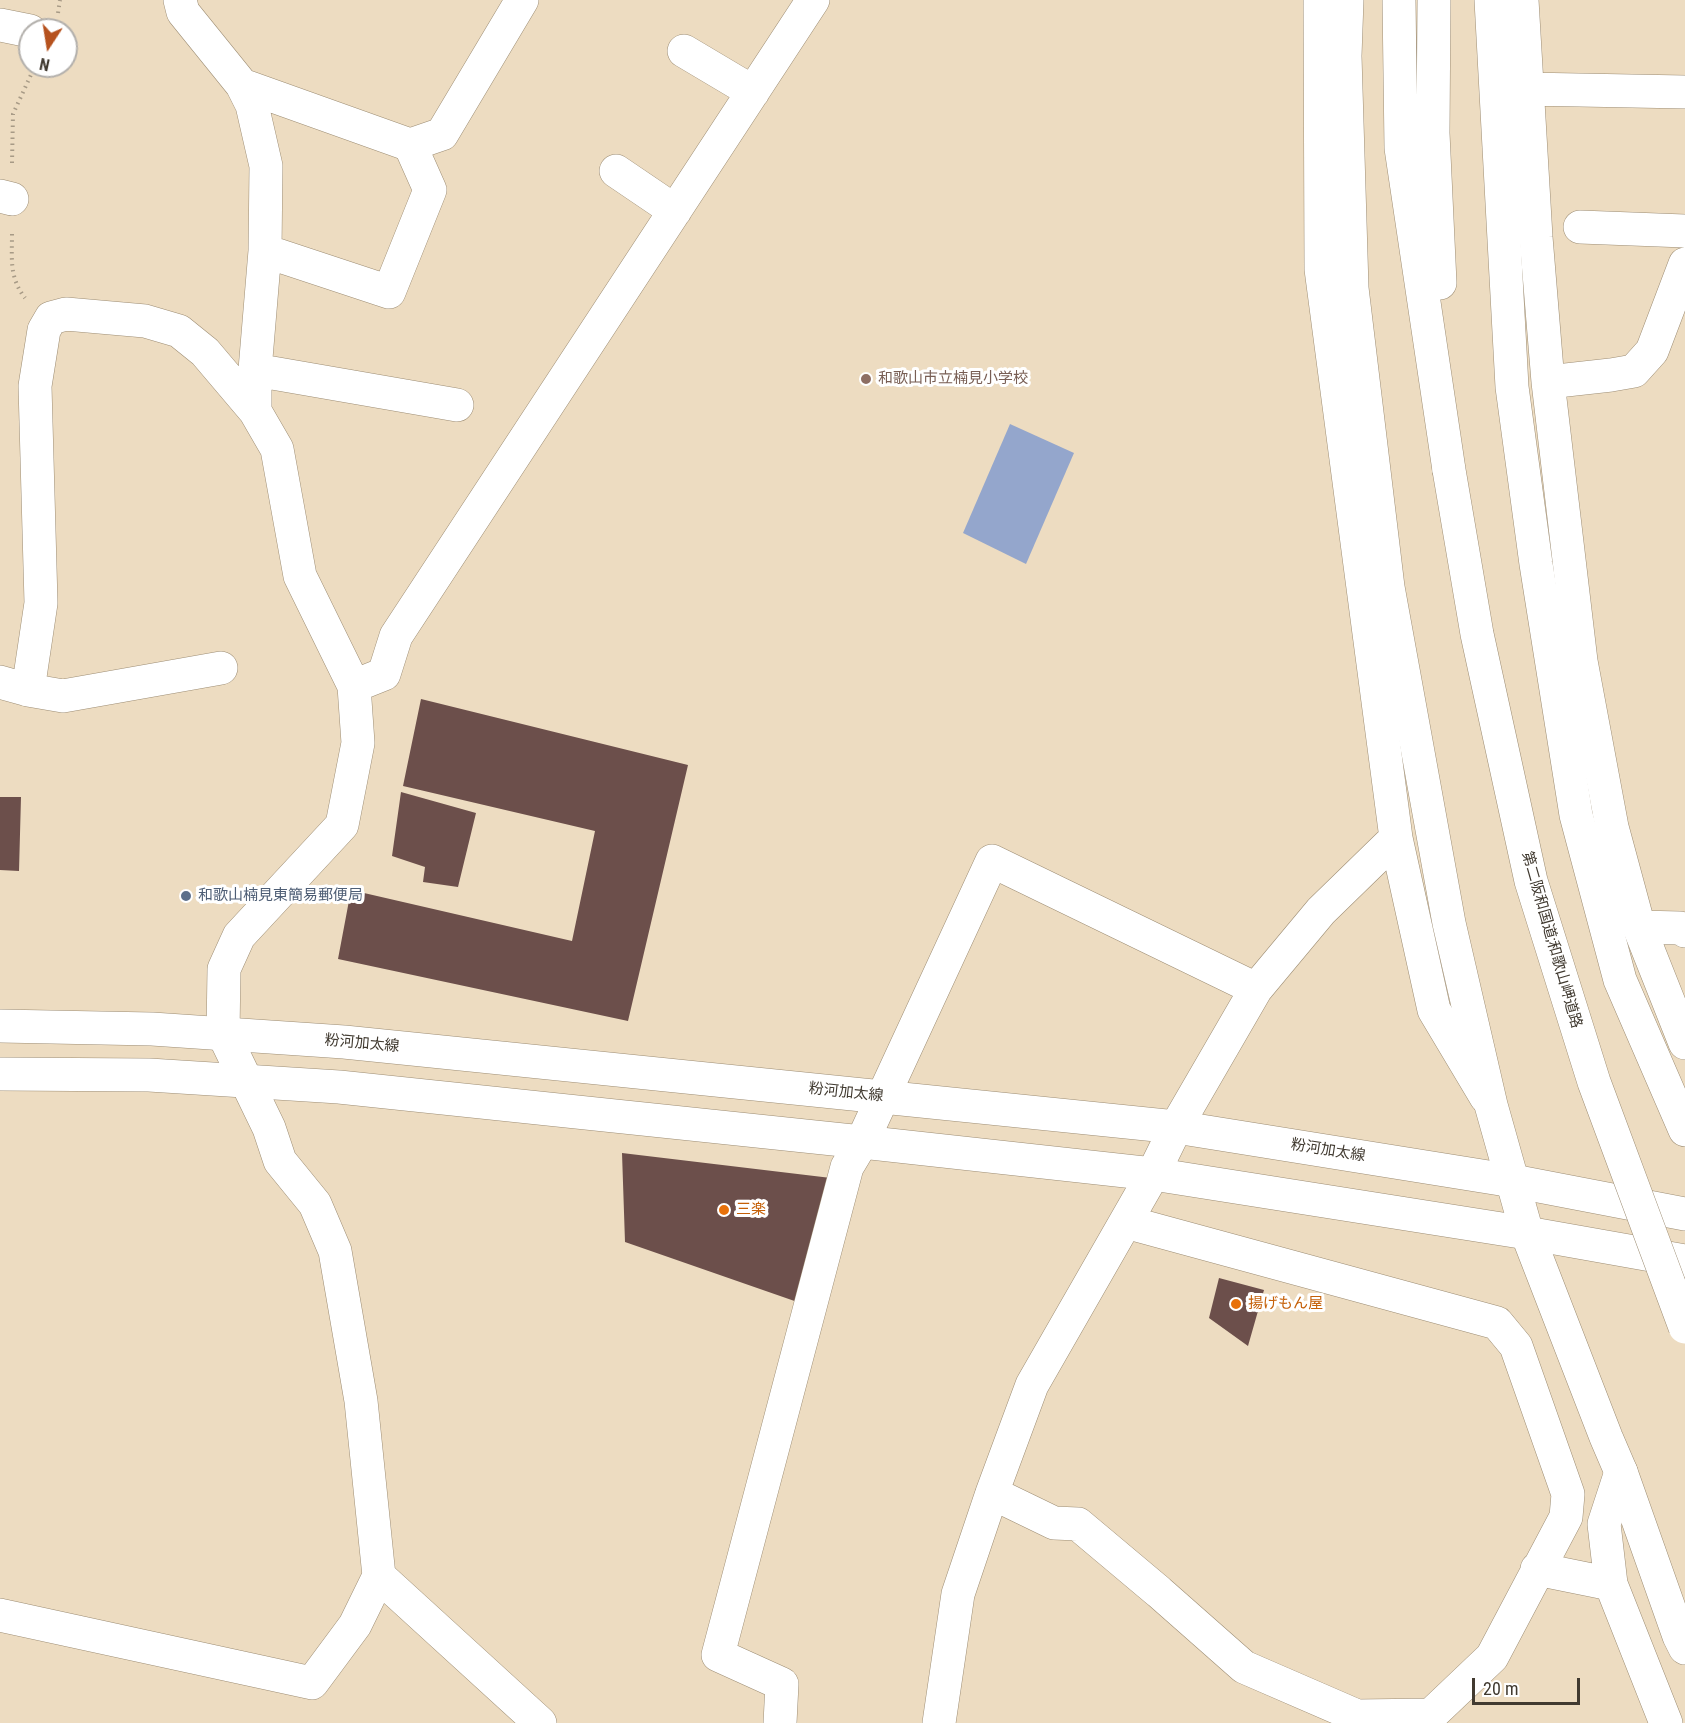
<!DOCTYPE html>
<meta charset="utf-8">
<style>
body{margin:0}
#map{position:relative;width:1685px;height:1723px;overflow:hidden;background:#eddcc1;font-family:"Roboto Condensed",sans-serif}
canvas{display:block}
.north{position:absolute;left:18px;top:18px;width:60px;height:60px;box-sizing:border-box;background:#fff;border:2px solid #b3b0ac;border-radius:50%;rotate:192deg;font-size:16px;font-weight:700;line-height:24px;text-align:center;color:#413a30}
.north::after{content:'';display:block;margin:auto;width:21px;height:27px;background:#b6521e;clip-path:polygon(50% 0,100% 100%,50% 72%,0 100%)}
.scale{position:absolute;left:1472px;top:1678px;width:108px;height:27px;box-sizing:border-box;border:3px solid #413a30;border-top:0;padding-left:8px;font-size:18px;line-height:21px;white-space:nowrap;color:#413a30;-webkit-text-stroke:4px #fff;paint-order:stroke}
</style>
<div id="map">
<canvas width="1685" height="1723"></canvas>
<div class="north">N</div>
<div class="scale">20 m</div>
</div>
<script>
const g = document.querySelector('canvas').getContext('2d');
g.lineJoin = 'round';
function fillPath(path, color) { g.fillStyle = color; g.fill(path, 'evenodd'); }
function stroke(path, color, width, dash) { g.strokeStyle = color; g.lineWidth = width; g.lineCap = dash ? 'butt' : 'round'; g.setLineDash(dash || []); g.stroke(path); }
function write(font, color, halo, rows, align = 'center') {
  g.font = font + ' "Roboto Condensed","Noto Sans JP",sans-serif'; g.lineWidth = 6; g.setLineDash([]); g.textBaseline = 'middle'; g.strokeStyle = halo; g.fillStyle = color; for (const [text, x, y, turn = 0] of rows) {
    g.save(); g.translate(x, y); g.rotate((+turn || 0) * Math.PI / 180); g.textAlign = isNaN(turn) ? turn : align; if (halo) g.strokeText(text, 0, 0); g.fillText(text, 0, 0); g.restore();
  }
}
fillPath(new Path2D(`
 M1010 424 1074 453 1026 564 963 533Z`), '#94a6cc');
fillPath(new Path2D(`
 M421 699 688 765 628 1021 338 959 351 890 572 941 595 831 403 786Z
 M401 792 476 813 458 887 423 882 425 867 392 856Z
 M0 797H21L19 871 0 870Z
 M622 1153 831 1178 806 1305 625 1242Z
 M1219 1278 1264 1290 1248 1346 1209 1318Z`), '#6c4f4b');
const street = new Path2D(`
 M180 0 183 12 242 85 252 105 266 166 265 251 255 370V411L277 449 300 576 354 686 358 743 342 825 239 936 224 969 223 1033 269 1128 280 1161 315 1204 335 1251 361 1401 379 1576 540 1723
 M1320 0 1321 269 1396 838 1434 1010 1486 1097
 M1522 0 1536 237 1548 382 1581 661 1612 827 1639 927 1685 1043
 M0 25 30 31
 M684 51 753 92
 M242 85 410 145 442 134 522 0
 M1526 89 1685 92
 M616 171 675 211
 M0 196 12 199
 M1580 227 1685 231
 M265 251 389 292 430 190 410 145
 M255 370 457 405
 M1548 382 1611 375 1634 371 1652 351 1685 264
 M0 682 28 690 63 696 221 668
 M354 686 384 674 396 636 813 0
 M28 690 41 603 35 386 44 330 51 318 66 314 145 321 179 331 205 352 255 411
 M1639 927 1680 928 1685 931
 M1126 1222 1497 1323 1516 1346 1568 1494 1566 1517 1492 1657 1431 1715 1357 1716 1351 1723
 M1621 1472 1604 1524 1611 1584 1666 1723
 M992 1493 1054 1523 1078 1524 1159 1592 1244 1667 1357 1716
 M1537 1569 1611 1584
 M0 1615 312 1683 355 1625 379 1576
 M780 1723 782 1684 718 1655 847 1167 862 1142 992 861 1256 989 1321 911 1396 838
 M939 1723 958 1594 992 1493 1032 1385 1153 1174 1176 1127 1256 989`);
const primary = new Path2D(`
 M0 1026 152 1029 344 1042 1176 1127 1513 1181 1685 1214
 M0 1074 149 1075 339 1087 862 1142 1153 1174 1527 1233 1685 1261`);
const highway = new Path2D(`
 M1347 0 1345 56 1352 288 1388 587 1449 923 1491 1105 1527 1233 1606 1437 1621 1472 1679 1636 1685 1648
 M1399 0 1401 148 1449 470
 M1434 0 1433 133 1440 283
 M1491 0 1512 387 1536 564 1576 815 1620 980 1685 1130`);
stroke(street, '#9d8d74', 34);
stroke(primary, '#9d8d74', 34);
stroke(highway, '#9d8d74', 34);
stroke(new Path2D(`
 M58 13 60 0
 M12 163 13 114 35 66
 M12 234C12 259 9 277 25 298`), '#a79a86', 4, [1.5, 4.5]);
stroke(street, '#fff', 33);
stroke(primary, '#fff', 33);
stroke(highway, '#fff', 33);
const highwayBridge = new Path2D(`
 M1449 470 1477 634 1531 881 1594 1082 1685 1327`);
stroke(highwayBridge, '#9d8d74', 34, []);
stroke(highwayBridge, '#fff', 33);
for (const [x, y, r, color] of [
 [866,379,6,"#8d6e63"],
 [186,896,6,"#5c6f8a"],
 [724,1210,6,"#e8710a"],
 [1236,1304,6,"#e8710a"]
]) { const dot = new Path2D(); dot.arc(x, y, r, 0, 2 * Math.PI); g.fillStyle = color; g.fill(dot); stroke(dot, '#fff', 2); }
write('15px', '#785e54', '#fff', [
 ["和歌山市立楠見小学校",878,379]
], 'left');
write('15px', '#4e5e75', '#fff', [
 ["和歌山楠見東簡易郵便局",198,896]
], 'left');
write('15px', '#413a30', '#fff', [
 ["第二阪和国道;和歌山岬道路",1551,940,74],
 ["粉河加太線",362,1044,5],
 ["粉河加太線",846,1093,6],
 ["粉河加太線",1328,1151,9]
]);
write('15px', '#c56008', '#fff', [
 ["三楽",736,1210],
 ["揚げもん屋",1248,1304]
], 'left');
</script>
